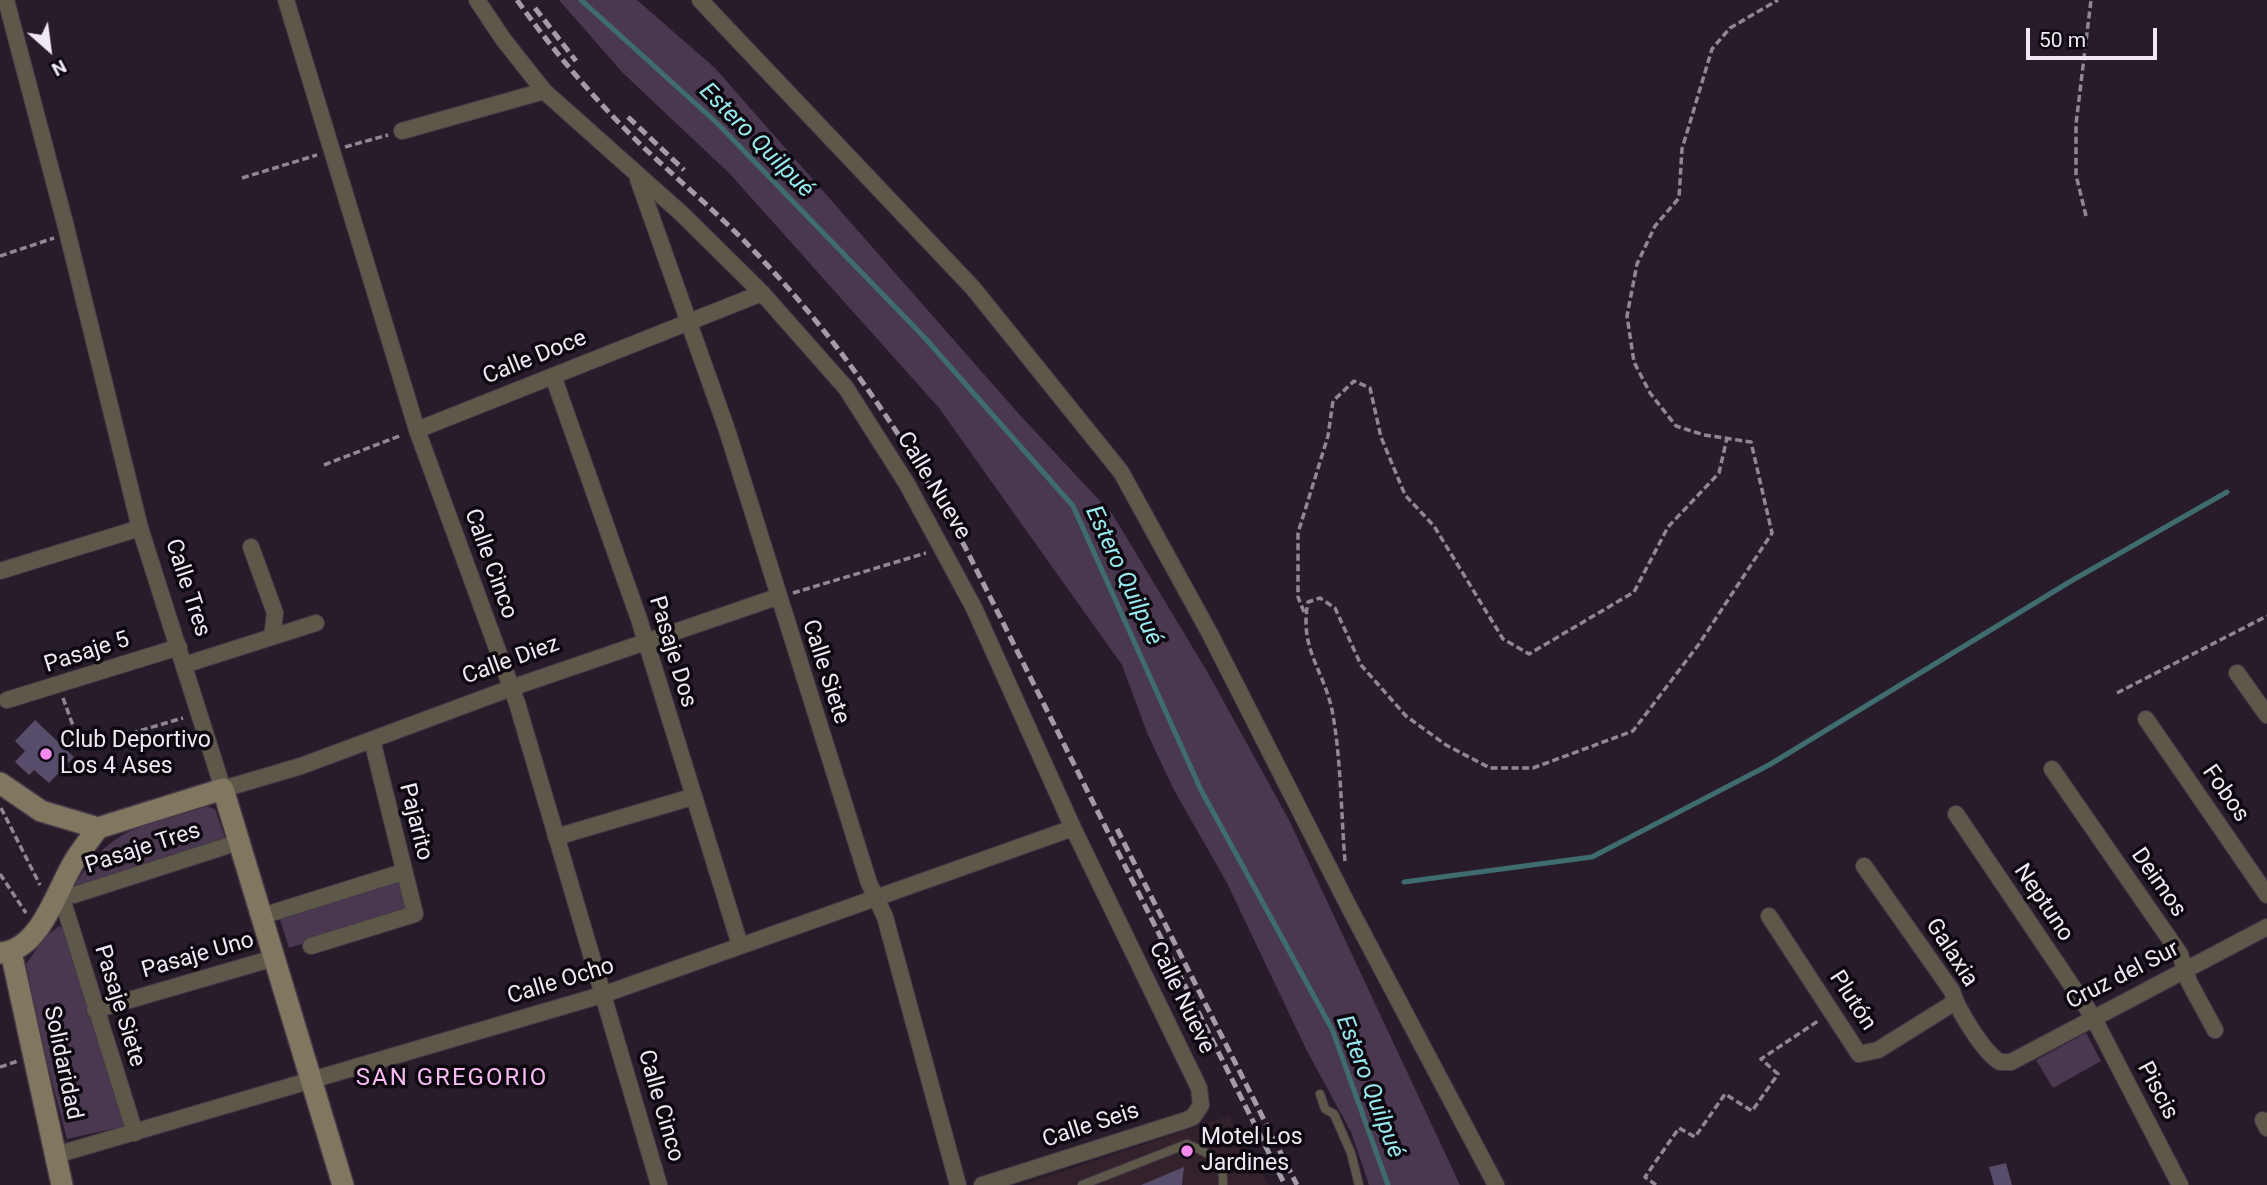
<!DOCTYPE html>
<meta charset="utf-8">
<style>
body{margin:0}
#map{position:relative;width:2267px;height:1185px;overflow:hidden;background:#281c2b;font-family:Roboto,sans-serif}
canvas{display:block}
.north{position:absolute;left:14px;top:14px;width:70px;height:70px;-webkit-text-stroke:5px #0d080f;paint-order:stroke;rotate:152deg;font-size:19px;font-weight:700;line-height:28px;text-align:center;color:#f0e8f3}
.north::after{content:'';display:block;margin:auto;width:24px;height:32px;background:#f0e8f3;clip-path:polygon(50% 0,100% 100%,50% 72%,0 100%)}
.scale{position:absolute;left:2026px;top:28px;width:131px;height:32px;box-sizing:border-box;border:4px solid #f0e8f3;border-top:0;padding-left:9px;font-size:21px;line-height:24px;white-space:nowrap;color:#f0e8f3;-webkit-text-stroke:5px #0d080f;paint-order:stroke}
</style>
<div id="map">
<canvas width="2267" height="1185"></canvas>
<div class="north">N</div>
<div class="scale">50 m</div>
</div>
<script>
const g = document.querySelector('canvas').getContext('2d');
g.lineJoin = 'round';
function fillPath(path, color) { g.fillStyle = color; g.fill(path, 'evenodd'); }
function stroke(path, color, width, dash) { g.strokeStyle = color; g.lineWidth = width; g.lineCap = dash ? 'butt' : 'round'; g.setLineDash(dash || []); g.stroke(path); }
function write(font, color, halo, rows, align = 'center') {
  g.font = font + ' Roboto,sans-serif'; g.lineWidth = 7; g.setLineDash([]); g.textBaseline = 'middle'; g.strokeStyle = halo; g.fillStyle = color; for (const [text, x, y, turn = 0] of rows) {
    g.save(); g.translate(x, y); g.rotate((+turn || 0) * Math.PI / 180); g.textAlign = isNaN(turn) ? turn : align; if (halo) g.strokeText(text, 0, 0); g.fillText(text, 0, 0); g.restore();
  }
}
fillPath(new Path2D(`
 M1229 1116 1269 1185H1022Z`), '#33222c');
fillPath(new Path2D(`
 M559 0H637L715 68 1018 413 1113 515 1208 673 1289 820 1460 1185H1369L1351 1132 1307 1051 1227 883 1174 790 1148 735 1122 665 939 408 730 174 623 73Z
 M206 806 215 809 226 841 72 889C111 826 140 827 206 806Z
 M401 875 411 910 289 948 278 913Z
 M59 926 68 933 126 1126 67 1139 43 1047 26 964 44 938Z
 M2086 1033 2101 1061 2053 1088 2036 1060Z`), '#4a3750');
stroke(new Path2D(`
 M581 0 717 123 924 337 1073 506 1201 790 1332 1029 1388 1185
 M1404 882 1592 857 1769 765 2071 581 2227 492`), '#3f6d6f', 5);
fillPath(new Path2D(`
 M35 720 74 757 49 783 34 770 29 775 15 762 25 751 15 741Z
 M2006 1163 2012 1185H1994L1989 1167Z
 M1184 1167 1182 1185H1141Z`), '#574c6a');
const lane = new Path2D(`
 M1320 1094 1325 1109 1334 1114 1351 1153 1359 1185
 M1082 1185 1187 1144C1208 1153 1225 1159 1223 1185`);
const street = new Path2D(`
 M6 0 65 223 140 528 223 789 301 766 511 688 777 597
 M286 0 417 430 517 703 659 1185
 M477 0 503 39 544 91 682 214 762 293 846 388 907 484 974 608 1073 828 1199 1088 1201 1105 1193 1117 1186 1120 982 1185
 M700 0 973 288 1121 472 1209 632 1350 909 1496 1185
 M402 131 544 91
 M638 179 727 430 869 883 885 917 958 1185
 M553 376 639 619 740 945
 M417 430 762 293
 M251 547 275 613 272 637
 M0 571 140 528
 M184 665 316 623
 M2237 673 2267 715
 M7 700 179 647
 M2146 719 2267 895
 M2052 769 2180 954 2189 982 2215 1030
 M1956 814 2093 1017 2180 1185
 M556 837 692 797
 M1864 866 1952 991C1957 1009 1984 1053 2000 1062H2011L2267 927
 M262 916 403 872
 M1769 916 1859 1054 1878 1050 1955 1002
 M311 946 415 914 372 740
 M95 1010 274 958
 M2263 1120 2267 1128
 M135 1133 60 892 74 895 239 842
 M56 1155 605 994 1073 828`);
const secondary = new Path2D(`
 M0 783 41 811 98 828
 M98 828 223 789 343 1185
 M11 952 62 1185
 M0 953C38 951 55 896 70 869 77 854 89 841 98 828`);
stroke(lane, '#443947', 10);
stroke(street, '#443947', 18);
stroke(secondary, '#443947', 24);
stroke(new Path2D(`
 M345 147 388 135
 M242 178 317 155
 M2086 216 2076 175V124L2091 0
 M0 256 54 238
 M324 465 402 435
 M793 593 926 553
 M1304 612 1298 597V533L1328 436 1333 401 1354 381 1370 388 1381 437 1405 495 1434 526 1503 639 1529 654 1634 592 1668 527 1719 473 1727 438
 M2117 693 2267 616
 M63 698 81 748 183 718
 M1 808 40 885
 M1345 861C1341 814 1341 756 1332 710 1323 668 1299 649 1308 602L1320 598 1335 608 1361 665 1406 716 1446 745 1490 768H1533L1633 731 1699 644 1772 533 1751 442 1704 435 1676 426 1650 393 1634 362 1627 316 1637 264 1655 226 1679 198 1682 149 1712 49 1730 28 1778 0
 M0 874 26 913
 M0 1067 18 1061
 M1656 1185 1645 1177 1679 1128 1695 1137 1725 1094 1752 1111 1778 1074 1761 1059 1818 1021`), '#918794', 3.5, [7, 3.5]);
stroke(lane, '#5e584a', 8);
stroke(street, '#5e584a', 16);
stroke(secondary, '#817761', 21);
stroke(new Path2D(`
 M517 0C554 52 596 101 641 145 678 180 718 213 753 250 839 339 906 439 965 547L1285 1185
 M535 8 576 61
 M628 117 684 170
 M1117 829 1297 1185`), '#a59ba8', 5, [10, 5]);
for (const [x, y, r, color] of [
 [46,754,7,"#f589ee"],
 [1187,1151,7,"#f589ee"]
]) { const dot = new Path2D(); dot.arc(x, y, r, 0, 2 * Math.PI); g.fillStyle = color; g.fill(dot); stroke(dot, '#0d080f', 2.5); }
write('23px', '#f0e8f3', '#0d080f', [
 ["Calle Doce",535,358,-22],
 ["Calle Nueve",933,486,59],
 ["Calle Cinco",490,564,70],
 ["Calle Tres",187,588,72],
 ["Pasaje Dos",672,652,73],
 ["Pasaje 5",87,653,-18],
 ["Calle Diez",511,661,-20],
 ["Calle Siete",825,672,72],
 ["Fobos",2225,794,55],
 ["Pajarito",415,822,76],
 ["Pasaje Tres",143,849,-18],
 ["Deimos",2158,883,55],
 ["Neptuno",2043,903,56],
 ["Galaxia",1951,953,57],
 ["Pasaje Uno",198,956,-16],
 ["Cruz del Sur",2123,976,-27],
 ["Calle Ocho",561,982,-17],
 ["Calle Nueve",1181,998,64],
 ["Plutón",1852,1001,57],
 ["Pasaje Siete",119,1006,73],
 ["Solidaridad",62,1063,78],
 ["Piscis",2157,1091,62],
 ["Calle Cinco",660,1106,74],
 ["Calle Seis",1091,1126,-18]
]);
write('23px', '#f0e8f3', '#0d080f', [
 ["Club Deportivo",60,741],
 ["Los 4 Ases",60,767],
 ["Motel Los",1201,1138],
 ["Jardines",1201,1164]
], 'left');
write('italic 24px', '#98eaee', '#0d080f', [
 ["Estero Quilpué",756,141,45],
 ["Estero Quilpué",1123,576,65],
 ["Estero Quilpué",1369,1087,69]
]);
g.letterSpacing = '2px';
write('24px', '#f7baf2', '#0d080f', [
 ["SAN GREGORIO",452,1079]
]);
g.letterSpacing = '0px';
</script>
